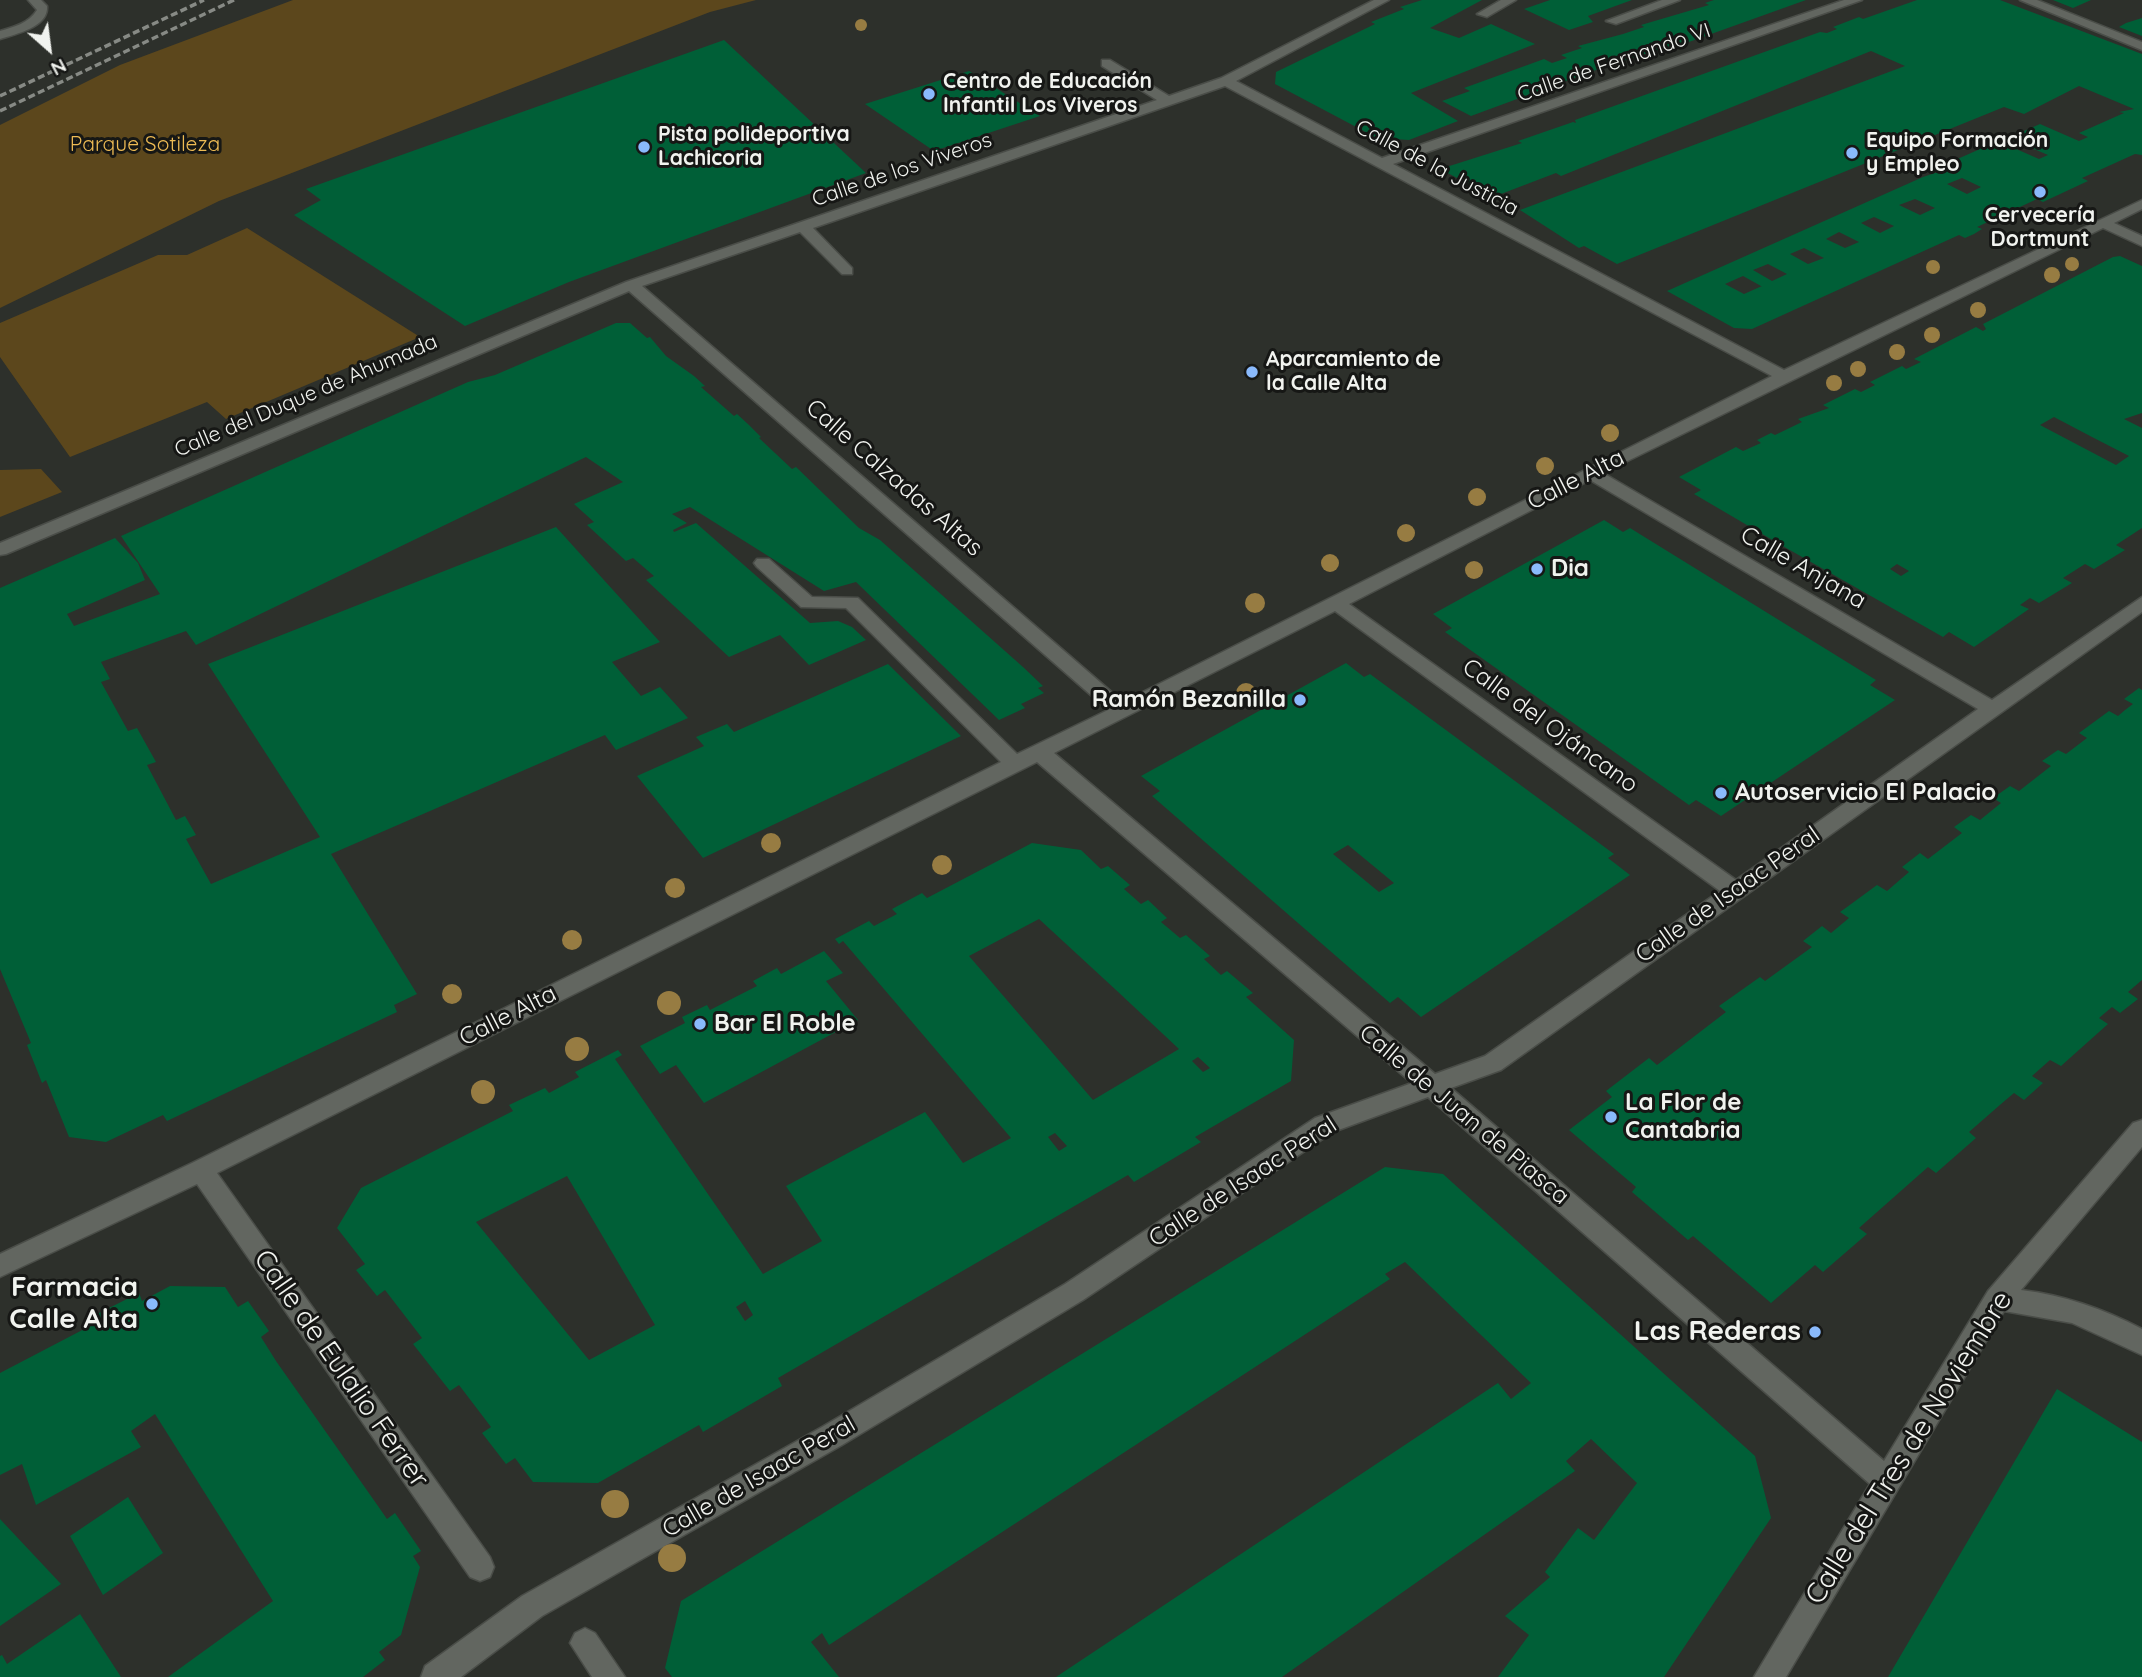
<!DOCTYPE html>
<meta charset="utf-8">
<style>
body{margin:0}
#map{position:relative;width:2142px;height:1677px;overflow:hidden;background:#2d302b;font-family:Quicksand,sans-serif}
canvas{display:block}
.north{position:absolute;left:14px;top:14px;width:70px;height:70px;-webkit-text-stroke:5px #161715;paint-order:stroke;rotate:152deg;font-size:19px;font-weight:700;line-height:28px;text-align:center;color:#f1f3ef}
.north::after{content:'';display:block;margin:auto;width:24px;height:32px;background:#f1f3ef;clip-path:polygon(50% 0,100% 100%,50% 72%,0 100%)}
</style>
<div id="map">
<canvas width="2142" height="1677"></canvas>
<div class="north">N</div>
</div>
<script>
const g = document.querySelector('canvas').getContext('2d');
g.lineJoin = 'round';
function fillPath(path, color) { g.fillStyle = color; g.fill(path, 'evenodd'); }
function stroke(path, color, width, dash) { g.strokeStyle = color; g.lineWidth = width; g.lineCap = dash ? 'butt' : 'round'; g.setLineDash(dash || []); g.stroke(path); }
function write(font, color, halo, rows, align = 'center') {
  g.font = font + ' Quicksand,sans-serif'; g.lineWidth = 6; g.setLineDash([]); g.textBaseline = 'middle'; g.strokeStyle = halo; g.fillStyle = color; for (const [text, x, y, turn = 0] of rows) {
    g.save(); g.translate(x, y); g.rotate((+turn || 0) * Math.PI / 180); g.textAlign = isNaN(turn) ? turn : align; if (halo) g.strokeText(text, 0, 0); g.fillText(text, 0, 0); g.restore();
  }
}
fillPath(new Path2D(`
 M293 0H756L710 12 219 201 0 308V125L120 65Z
 M247 228 420 337 226 419 207 402 70 457 0 357V323L158 255H187Z
 M41 469 62 492 0 517V470Z`), '#5c471c');
fillPath(new Path2D(`
 M1422 0H1482L1430 28 1459 38 1491 24 1535 44 1411 93 1458 121 1409 140 1377 138 1275 84 1276 72 1375 24 1371 22 1404 9 1400 7Z
 M1550 0H1632L1588 16 1593 22 1569 30 1524 9Z
 M1714 0H1806L1661 52 1657 50 1593 71 1471 116 1442 101 1470 91 1464 88 1544 59 1552 63 1567 58 1561 55 1582 48 1578 46 1623 34 1644 27 1641 25 1709 5 1705 3Z
 M1917 0H2000L2142 54V155L2135 154 2082 178 2088 181 2043 202 2037 199 1977 227 1982 229 1974 234 1965 238 1959 235 1752 329 1734 328 1667 291 1923 177 1947 169 1945 168 1959 164 1953 161 1998 141 2039 159 2048 155 2008 138 2040 124 2079 141 2088 137 2079 133 2124 113 2119 112 2134 109 2079 86 2024 114 2004 107 1617 264 1584 246 1579 248 1520 210 1905 66 1871 51 1561 176 1556 173 1493 197 1440 169 1522 143 1518 141 1573 122 1576 123 1575 120 1820 32 1827 33 1837 29 1833 27 1859 17 1863 19ZM1962 178 1981 187 1967 194 1947 184ZM1915 199 1935 208 1920 215 1899 205ZM1874 217 1894 226 1880 233 1861 223ZM1839 232 1859 242 1845 248 1826 239ZM1804 248 1824 258 1808 264 1790 254ZM1768 264 1787 274 1772 281 1753 270ZM1743 276 1761 286H1762L1744 294 1725 284Z
 M2053 0H2091L2073 8Z
 M2142 18V36L2119 27 2126 23Z
 M724 40 866 173 569 282 465 326 294 215 321 200 306 189Z
 M969 71 1040 116 934 151 865 104Z
 M2120 256 2142 266V413L2124 419 2142 428V528L2116 545 2125 550 2094 569 2085 564 2063 578 2072 583 2039 603 2030 598 2020 605 2029 609 1974 647 1949 632 1943 637 1781 545 1694 494 1701 490 1679 477 1736 447 1743 451 1761 443 1757 440 1771 433 1775 435 1802 422 1798 419 1829 408 1823 405 1855 389 1861 392 1875 385 1870 382 1902 366 1906 369 1921 362 1914 359 1976 327 1983 331 1986 329 1983 324 2113 257ZM2054 417 2092 437 2129 456 2116 465 2040 425ZM1897 564 1909 571 1901 576 1890 569Z
 M616 323H630L647 338 650 337 666 356 694 376 705 386 701 387 734 416 737 414 749 425 761 437 759 438 792 469 796 467 859 528 880 540 1023 667 1043 686 1038 688 1044 693 1021 704 1025 708 999 720 856 582 824 591 690 507 672 514 687 523 673 530 674 532 696 523 810 623 838 621 852 627 866 640 809 665 780 635 729 657 646 580 654 576 633 558 626 561 587 525 594 522 574 504 623 482 586 457 196 645 186 631 101 662 110 679 101 682 128 731 137 728 156 762 147 765 176 820 185 816 196 835 186 839 211 884 320 837 208 664 556 527 660 642 612 662 641 696 660 687 688 718 616 750 605 735 331 854 417 994 394 1005 397 1012 167 1121 163 1115 106 1142 69 1137 46 1080 42 1083 27 1045 31 1043 0 969V588L115 538 138 563 145 580 67 614 74 626 160 594 121 536 468 382 495 375Z
 M1604 520 1623 532 1630 528 1876 680 1870 685 1895 700 1721 816 1696 800 1689 805 1445 632 1452 628 1433 614Z
 M1346 663 1364 677 1370 674 1614 854 1608 858 1630 875 1421 1017 1398 997 1390 1003 1152 796 1160 791 1141 776ZM1348 845 1394 883 1379 892 1333 854Z
 M888 664 961 736 703 858 637 776 704 746 696 737 727 724 734 732Z
 M2139 688 2142 690V980L2128 992 2138 999 2120 1013 2112 1007 2099 1018 2108 1024 2061 1066 2050 1060 2032 1076 2043 1083 2024 1100 2014 1093 2001 1104 1969 1132 1976 1138 1936 1173 1928 1167 1859 1228 1867 1234 1823 1272 1815 1265 1771 1303 1693 1236 1688 1240 1632 1192 1636 1187 1569 1130 1612 1097 1606 1091 1649 1058 1657 1065 1726 1012 1719 1006 1736 994 1760 977 1765 981 1812 947 1803 941 1822 926 1831 933 1849 918 1840 912 1847 907 1877 885 1887 891 1909 872 1902 867 1920 853 1928 859 1962 833 1954 827 1971 815 1980 820 2001 803 1993 798 2010 786 2019 791 2051 766 2042 761 2058 750 2066 754 2087 738 2079 733 2109 711 2118 716 2125 710 2133 704 2124 699Z
 M1032 843 1081 850 1101 869 1108 866 1130 885 1124 889 1141 904 1148 900 1167 918 1161 922 1180 938 1186 935 1210 956 1204 959 1221 975 1227 971 1253 993 1246 997 1294 1040 1291 1081 1195 1137 1201 1142 1134 1182 1128 1175 778 1378 782 1386 703 1432 699 1425 598 1483 533 1482 515 1458 506 1464 482 1433 491 1427 459 1385 450 1391 413 1344 422 1338 385 1290 377 1296 356 1270 365 1264 337 1228 361 1188 513 1111 509 1105 545 1088 549 1093 579 1077 575 1072 618 1050 622 1055 615 1059 763 1274 822 1241 786 1186 925 1112 963 1163 1011 1138 843 941 839 944 835 939 869 921 874 926 897 914 892 909 922 893 927 898ZM1039 919 1116 990 1179 1049 1093 1100 969 956ZM1198 1057 1210 1068 1203 1072 1192 1061ZM1055 1133 1067 1146 1059 1151 1048 1137ZM567 1176 655 1325 589 1360 476 1222ZM745 1301 753 1315 745 1321 736 1307Z
 M824 951 843 973 826 981 858 1020 704 1103 676 1065 660 1074 640 1046 685 1023 682 1017 707 1005 710 1010 757 986 753 981 777 968 781 974Z
 M1385 1167 1443 1174 1755 1456 1771 1518 1664 1677H1498L1529 1635 1505 1616 1550 1577 1545 1572 1578 1528 1594 1540 1637 1483 1591 1439 1566 1461 1575 1471 1282 1677H1056L1498 1383 1511 1399 1531 1383 1405 1262 1385 1274 1390 1279 829 1645 822 1633 811 1642 839 1677H672L665 1668 681 1601Z
 M170 1286 225 1287 238 1307 248 1301 269 1331 261 1337 276 1361 378 1506 387 1519 395 1513 421 1551 413 1556 420 1567 401 1635 379 1652 385 1660 363 1677H168L273 1601 155 1414 131 1431 141 1447 36 1505 22 1464 0 1475V1373L90 1326 87 1319 139 1293 142 1301Z
 M2057 1389 2142 1442V1677H1888Z
 M128 1497 163 1553 103 1595 70 1536Z
 M0 1519 61 1584 0 1626Z
 M80 1614 121 1677H0V1656L2 1655 7 1664Z`), '#005f37');
const minor = new Path2D(`
 M28 0H41L47 6C49 27 16 34 0 39V31C14 27 29 23 37 10Z
 M1374 0H1389L1236 81 1382 158 1844 0H1862L1393 164 1784 370 2142 200V209L2114 223 2142 236V246L2103 228 1603 473 1992 700 2142 597V612L1501 1070 1451 1088 1884 1461 1988 1291 2133 1123 2142 1120V1147L2021 1290C2064 1295 2104 1309 2142 1329V1355L2072 1323 2004 1311 1786 1677H1754L1870 1484 1428 1097 1333 1132 1083 1300 842 1445 542 1616 461 1677H421L425 1666 522 1596 822 1427 1065 1284 1315 1118 1412 1083 1037 762 217 1173 490 1557 494 1567 490 1577 480 1581 470 1577 197 1184 0 1277V1254L192 1163 1001 762 846 608 801 607 757 567 754 563 757 559H769L812 597 858 598 1017 754 1108 710 629 291 6 554 0 555V543L626 282 1157 100 1102 66V60H1110L1169 96 1221 78ZM1225 86 1772 376 1123 702 642 286 800 232 842 274H852V268L813 228ZM1590 480 1978 709 1736 880 1349 604ZM1335 611 1720 891 1485 1056 1435 1074 1054 753Z
 M1501 0H1516L1487 17 1477 14Z
 M1662 0H1680L1616 24 1606 21Z
 M2020 0H2037L2142 42V50Z
 M585 1628 595 1633 625 1677H592L570 1643 575 1633Z`);
stroke(minor, '#4a4d48', 3);
fillPath(minor, '#626660');
stroke(new Path2D(`
 M0 96 204 0
 M0 111 234 0`), '#878a85', 3.5, [7, 3.5]);
g.fillStyle = '#977c42';
for (const [x, y, r] of [
 [861,25,6],
 [2072,264,7],
 [1933,267,7],
 [2052,275,8],
 [1978,310,8],
 [1932,335,8],
 [1897,352,8],
 [1858,369,8],
 [1834,383,8],
 [1610,433,9],
 [1545,466,9],
 [1477,497,9],
 [1406,533,9],
 [1330,563,9],
 [1474,570,9],
 [1255,603,10],
 [1246,693,10],
 [771,843,10],
 [942,865,10],
 [675,888,10],
 [572,940,10],
 [452,994,10],
 [669,1003,12],
 [577,1049,12],
 [483,1092,12],
 [615,1504,14],
 [672,1558,14]
]) { g.beginPath(); g.arc(x, y, r, 0, 2 * Math.PI); g.fill(); }
for (const [x, y, r, color] of [
 [929,94,7,"#8abafc"],
 [644,147,7,"#8abafc"],
 [1852,153,7,"#8abafc"],
 [2040,192,7,"#8abafc"],
 [1252,372,7,"#8abafc"],
 [1537,569,7,"#8abafc"],
 [1300,700,7,"#8abafc"],
 [1721,793,7,"#8abafc"],
 [700,1024,7,"#8abafc"],
 [1611,1117,7,"#8abafc"],
 [152,1304,7,"#8abafc"],
 [1815,1332,7,"#8abafc"]
]) { const dot = new Path2D(); dot.arc(x, y, r, 0, 2 * Math.PI); g.fillStyle = color; g.fill(dot); stroke(dot, '#161715', 2.5); }
write('21px', '#f1f3ef', '#161715', [
 ["Calle de Fernando VI",1614,63,-19],
 ["Calle de la Justicia",1437,168,28],
 ["Calle de los Viveros",902,170,-19],
 ["Calle del Duque de Ahumada",306,396,-23]
]);
write('bold 21px', '#f1f3ef', '#161715', [
 ["Centro de Educación",943,82],
 ["Infantil Los Viveros",943,106],
 ["Pista polideportiva",658,135],
 ["Lachicoria",658,159],
 ["Equipo Formación",1866,141],
 ["y Empleo",1866,165],
 ["Cervecería",2040,216,"center"],
 ["Dortmunt",2040,240,"center"],
 ["Aparcamiento de",1266,360],
 ["la Calle Alta",1266,384]
], 'left');
write('21px', '#eebb54', '#161715', [
 ["Parque Sotileza",145,145]
]);
write('24px', '#f1f3ef', '#161715', [
 ["Calle Calzadas Altas",894,478,41],
 ["Calle Alta",1576,480,-27],
 ["Calle Anjana",1803,568,30],
 ["Calle del Ojáncano",1550,726,36],
 ["Calle de Isaac Peral",1728,895,-35],
 ["Calle Alta",508,1016,-27],
 ["Calle de Juan de Piasca",1464,1115,40],
 ["Calle de Isaac Peral",1243,1182,-33],
 ["Calle de Isaac Peral",759,1477,-30]
]);
write('bold 24px', '#f1f3ef', '#161715', [
 ["Dia",1551,569],
 ["Ramón Bezanilla",1286,700,"right"],
 ["Autoservicio El Palacio",1735,793],
 ["Bar El Roble",714,1024],
 ["La Flor de",1625,1103],
 ["Cantabria",1625,1131]
], 'left');
write('bold 28px', '#f1f3ef', '#161715', [
 ["Farmacia",138,1288],
 ["Calle Alta",138,1320],
 ["Las Rederas",1801,1332]
], 'right');
write('28px', '#f1f3ef', '#161715', [
 ["Calle de Eulalio Ferrer",341,1369,55],
 ["Calle del Tres de Noviembre",1909,1448,-58]
]);
</script>
